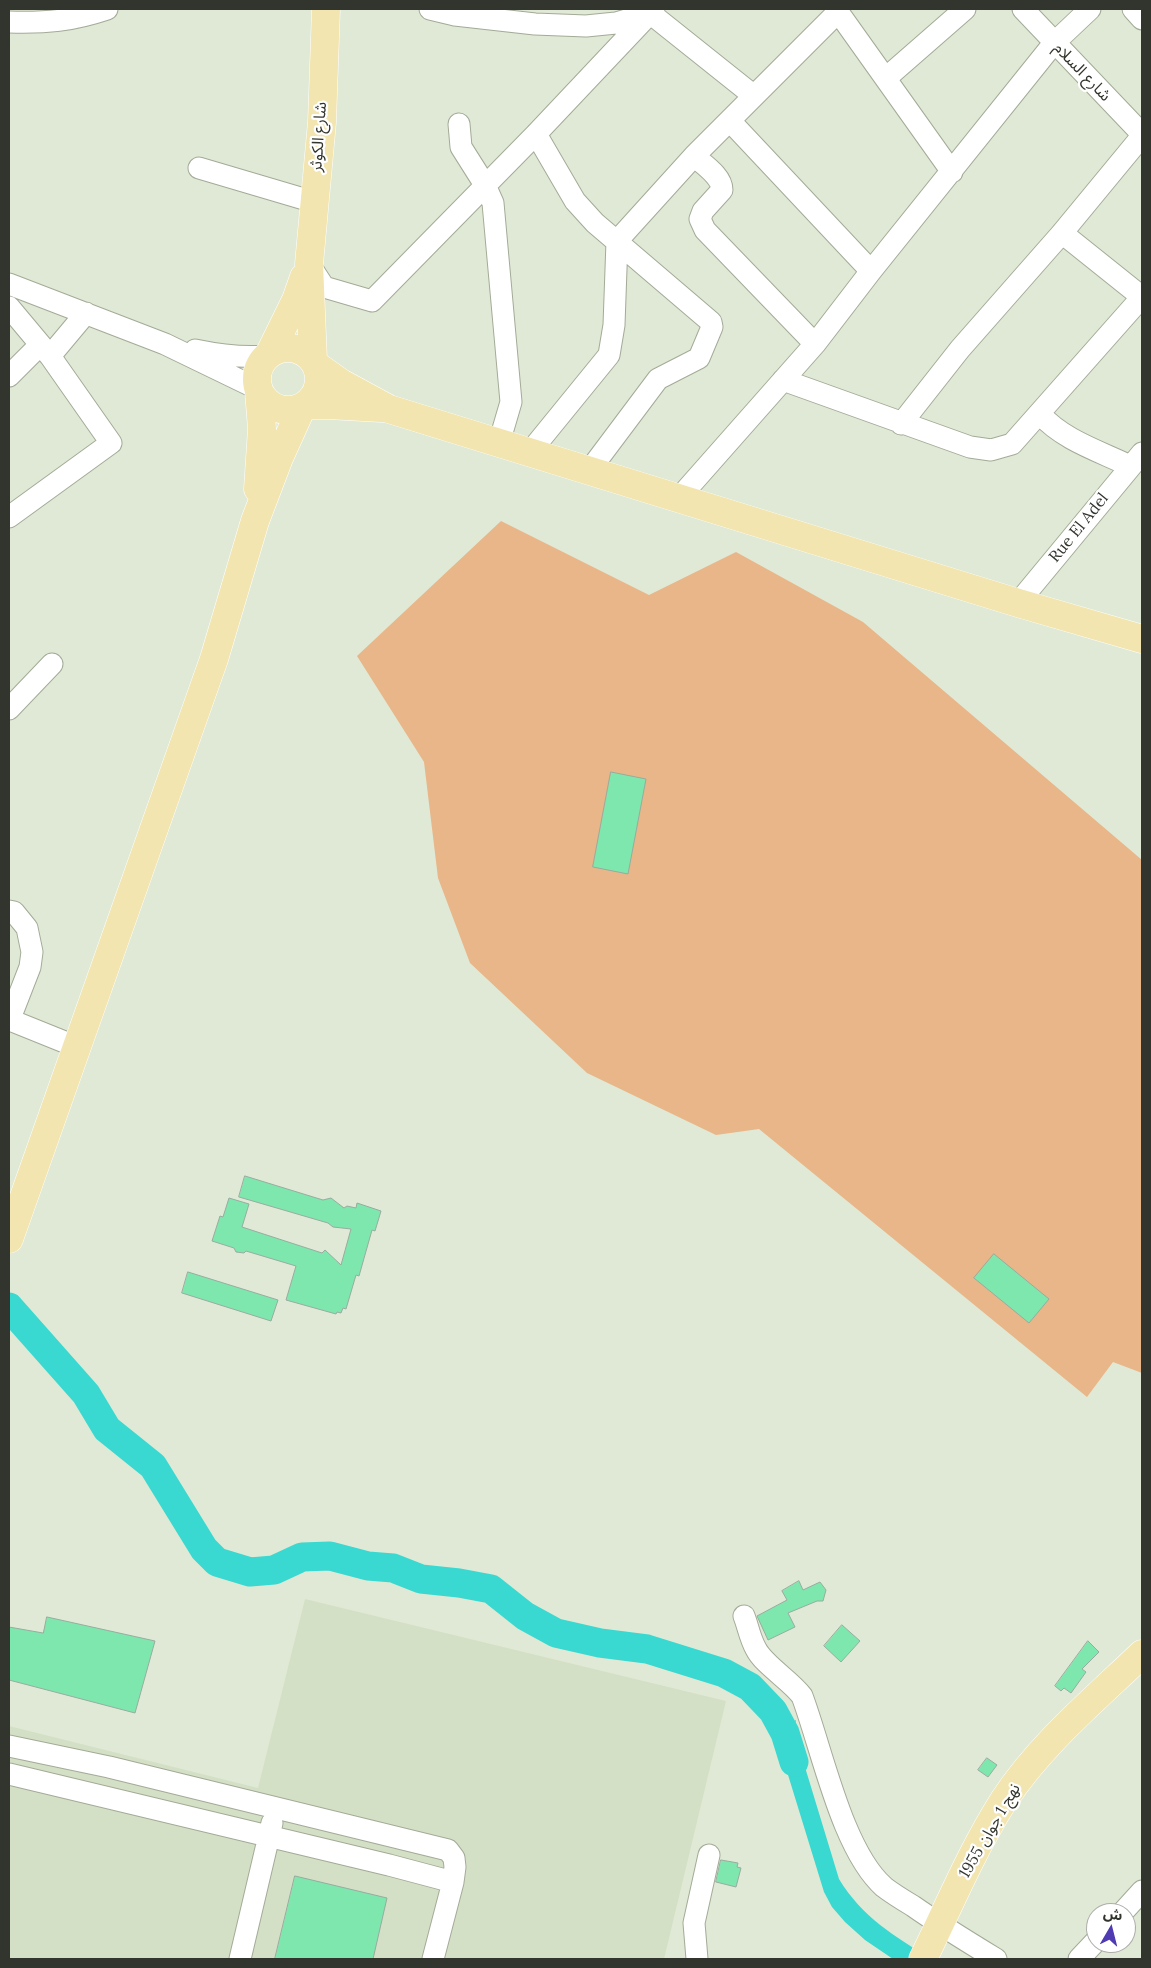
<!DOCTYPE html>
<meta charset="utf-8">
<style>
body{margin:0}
#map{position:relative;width:1151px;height:1968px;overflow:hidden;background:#e0e9d5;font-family:Lora,"Noto Sans Arabic",serif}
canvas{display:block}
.frame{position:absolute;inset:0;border:10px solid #32352d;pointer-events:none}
.north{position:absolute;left:1086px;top:1903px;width:50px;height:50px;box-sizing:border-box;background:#fff;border:1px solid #adaeab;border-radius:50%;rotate:8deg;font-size:14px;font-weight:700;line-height:20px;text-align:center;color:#32352d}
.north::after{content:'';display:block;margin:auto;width:18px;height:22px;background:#513bb3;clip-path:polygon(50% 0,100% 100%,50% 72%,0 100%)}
</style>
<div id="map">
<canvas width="1151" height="1968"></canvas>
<div class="frame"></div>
<div class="north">ش</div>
</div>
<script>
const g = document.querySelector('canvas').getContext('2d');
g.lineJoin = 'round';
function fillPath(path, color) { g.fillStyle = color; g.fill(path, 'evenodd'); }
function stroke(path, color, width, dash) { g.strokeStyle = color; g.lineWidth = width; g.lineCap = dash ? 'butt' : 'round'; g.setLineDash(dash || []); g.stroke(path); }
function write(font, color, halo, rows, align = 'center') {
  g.font = font + ' Lora,"Noto Sans Arabic",serif'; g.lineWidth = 4.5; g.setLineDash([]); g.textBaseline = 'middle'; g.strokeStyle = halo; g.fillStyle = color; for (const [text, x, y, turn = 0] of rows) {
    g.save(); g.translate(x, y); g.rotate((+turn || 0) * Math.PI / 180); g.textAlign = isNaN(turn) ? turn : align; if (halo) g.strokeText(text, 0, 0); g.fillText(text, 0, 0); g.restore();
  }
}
fillPath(new Path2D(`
 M305 1599 726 1701 664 1959H9V1726L258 1788Z`), '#d4e0c5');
fillPath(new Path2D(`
 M501 521 649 595 736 552 863 622 1142 860V1373L1113 1362 1087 1397 759 1129 716 1135 587 1073 470 963 438 878 424 762 357 656Z`), '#e8b688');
fillPath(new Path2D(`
 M796 1720 794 1731 839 1879C862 1917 895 1937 932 1959H893L865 1940 845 1922 832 1907 824 1892 777 1739 770 1733Z`), '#39d8d0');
stroke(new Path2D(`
 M9 1307 86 1394 107 1429 153 1466 204 1549 217 1562 250 1572 274 1570 302 1557 330 1556 368 1566 393 1568 421 1579 459 1583 491 1589 525 1616 556 1633 600 1643 647 1649 724 1673 750 1687 773 1711 785 1733 794 1762`), '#39d8d0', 29);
const building = new Path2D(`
 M611 772 646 779 628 874 593 867Z
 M245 1176 323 1200 331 1198 344 1208 347 1206 356 1208 357 1203 381 1211 375 1231 372 1230 359 1276 356 1275 346 1309 343 1308 341 1313 337 1312 336 1314 286 1300 296 1266 246 1251 244 1253 236 1252 234 1248 212 1241 220 1216 223 1217 229 1198 249 1204 242 1227 322 1253 325 1250 341 1265 351 1229 333 1227 328 1223 239 1197Z
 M994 1254 1049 1299 1029 1323 974 1278Z
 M188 1272 278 1300 271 1321 182 1293Z
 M799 1581 803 1590 820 1582 826 1590 823 1601H817L788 1613 795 1627 768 1640 757 1616 787 1600 782 1591Z
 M47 1617 155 1641 135 1713 9 1680V1627L43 1633Z
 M842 1625 860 1641 841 1662 824 1646Z
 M1088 1641 1099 1652 1082 1669 1086 1672 1071 1693 1064 1688 1061 1691 1055 1686Z
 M987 1758 997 1765 988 1777 978 1770Z
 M721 1860 738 1863 737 1867 741 1868 736 1887 716 1882Z
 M295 1876 387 1898 373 1959H275Z`);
fillPath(building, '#7ee7ae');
stroke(building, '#97ac9f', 1);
const minor = new Path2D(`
 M430 9 455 15 535 24 586 26 616 23 650 13 754 96
 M836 9 952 172
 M1023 9 1142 134
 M1133 9 1142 19
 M9 22C47 23 71 21 107 9
 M886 78 965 9
 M730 121 871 271
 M459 124 461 147 485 185 493 203 511 402 499 443
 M536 134 575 201 595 223 711 322 712 327 699 358 658 379 589 471
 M694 156C704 165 722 176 722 190L703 211 700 219 705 230 815 344
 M199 168 314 202
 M1062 233 1142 297
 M309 264 324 287 372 301 536 134 654 9
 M9 284 165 344 258 389
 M9 307 50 356 111 443 9 517
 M195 350C219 355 241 358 265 356
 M50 356 86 313
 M9 376 40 345
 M783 380 970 447 991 450 1012 444 1142 297
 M1040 414C1063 440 1099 451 1130 466
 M901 424 960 349 1062 233 1142 136
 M530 452 609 355 614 325 617 241 694 156 838 12
 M679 498 815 344 871 271 1054 43 1090 9
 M1018 603 1142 453
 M9 709 52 664
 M9 911 14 912 27 928 32 952 30 967 9 1021
 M10 1020 77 1047
 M744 1616C748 1626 750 1639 756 1649 764 1665 790 1680 802 1696 822 1749 842 1850 884 1887 893 1894 903 1900 913 1906 940 1925 968 1942 996 1959
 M9 1746 109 1767 448 1850 454 1858 455 1867 453 1882 433 1959
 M9 1774 389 1865 453 1882
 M1122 1913 1142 1891
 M240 1959 272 1823
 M697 1959 694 1923 709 1855
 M1079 1959 1096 1941`);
const major = new Path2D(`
 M257 379a31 31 0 1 1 62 0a31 31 0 1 1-62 0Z
 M270 353 296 300 304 277
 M313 360 309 264 322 122 326 9
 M317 366 341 383 389 409 1018 603 1142 639
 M305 405H328L381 408
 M258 489 262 429 259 391
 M9 1239 214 659 255 521 279 458 302 407
 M923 1959C949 1906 972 1850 1004 1800 1041 1744 1094 1700 1142 1654`);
stroke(minor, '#a3ab98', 23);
stroke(major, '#fff', 29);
stroke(minor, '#fff', 21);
stroke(major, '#f2e5b0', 28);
write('16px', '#32352d', '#fff', [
 ["شارع السلام",1082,72,46],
 ["شارع الكوثر",319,137,-86],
 ["Rue El Adel",1079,528,-51],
 ["نهج 1 جوان 1955",990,1831,-60]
]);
</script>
